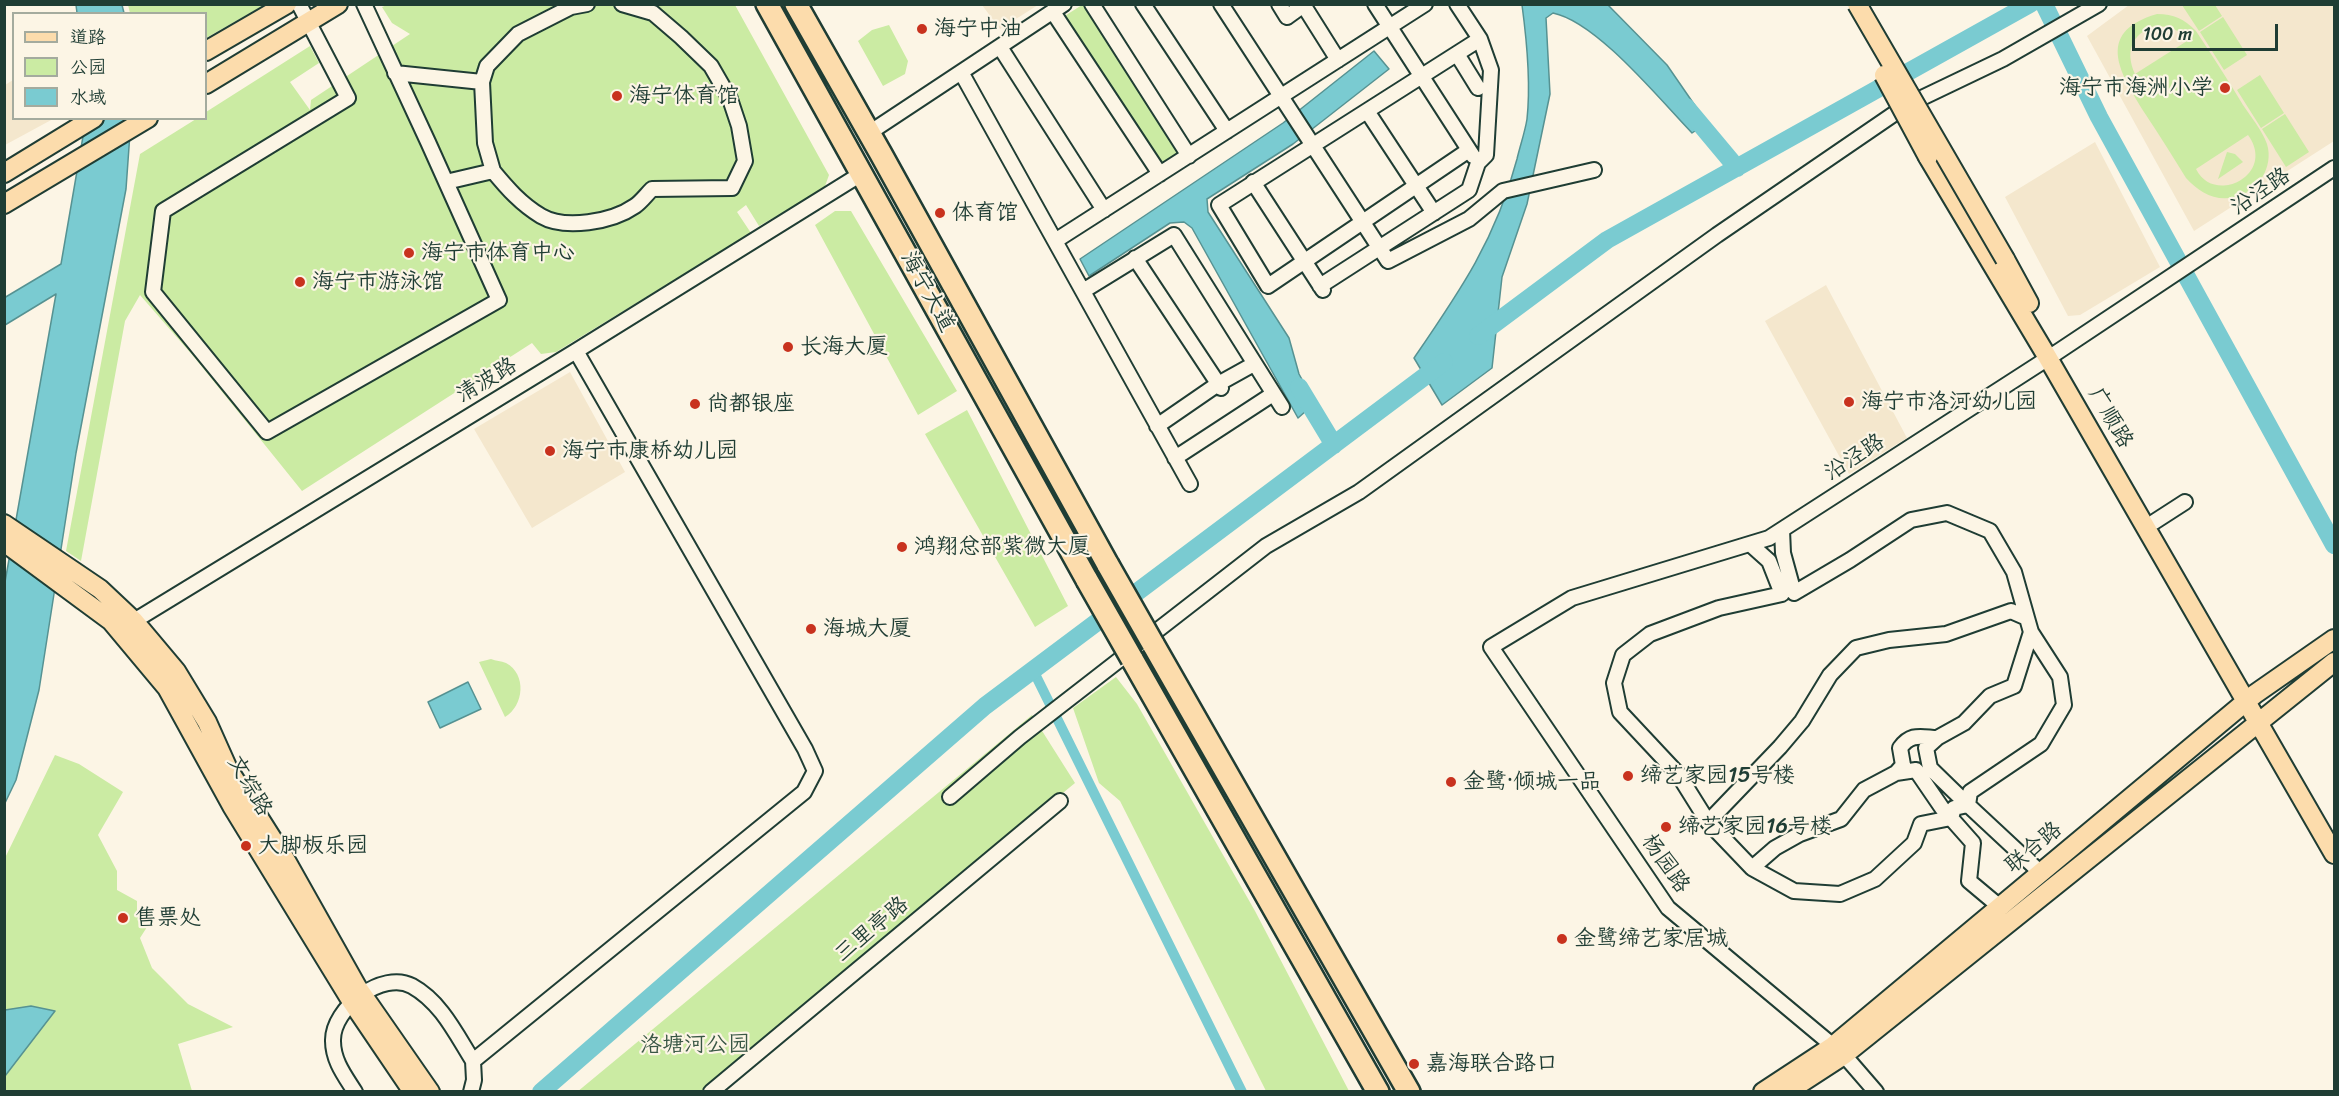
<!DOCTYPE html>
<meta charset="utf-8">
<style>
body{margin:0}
#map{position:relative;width:2339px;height:1096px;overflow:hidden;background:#fcf5e5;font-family:Sriracha,"LXGW WenKai TC",sans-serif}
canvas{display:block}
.frame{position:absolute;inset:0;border:6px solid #1f3d34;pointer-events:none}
.legend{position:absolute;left:12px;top:12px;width:195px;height:108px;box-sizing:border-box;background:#fcf5e5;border:2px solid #a4ab9e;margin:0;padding:8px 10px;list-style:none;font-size:18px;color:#1f3d34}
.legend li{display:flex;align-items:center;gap:12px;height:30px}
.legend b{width:30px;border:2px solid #a4ab9e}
.scale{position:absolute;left:2132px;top:24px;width:146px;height:27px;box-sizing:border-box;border:3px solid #1f3d34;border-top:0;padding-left:8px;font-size:18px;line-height:21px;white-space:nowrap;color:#1f3d34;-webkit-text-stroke:4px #fcf5e5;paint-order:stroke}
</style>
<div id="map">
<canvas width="2339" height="1096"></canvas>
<div class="frame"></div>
<ul class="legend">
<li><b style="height:8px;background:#fcdcac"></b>道路</li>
<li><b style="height:16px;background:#cbeba3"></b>公园</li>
<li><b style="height:16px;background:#7acbd1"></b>水域</li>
</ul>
<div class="scale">100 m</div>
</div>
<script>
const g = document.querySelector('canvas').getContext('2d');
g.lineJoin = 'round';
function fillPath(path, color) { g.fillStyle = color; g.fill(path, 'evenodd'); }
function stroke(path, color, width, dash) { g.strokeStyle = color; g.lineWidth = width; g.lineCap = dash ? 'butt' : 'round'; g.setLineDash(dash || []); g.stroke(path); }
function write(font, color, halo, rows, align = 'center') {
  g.font = font + ' Sriracha,"LXGW WenKai TC",sans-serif'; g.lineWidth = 4.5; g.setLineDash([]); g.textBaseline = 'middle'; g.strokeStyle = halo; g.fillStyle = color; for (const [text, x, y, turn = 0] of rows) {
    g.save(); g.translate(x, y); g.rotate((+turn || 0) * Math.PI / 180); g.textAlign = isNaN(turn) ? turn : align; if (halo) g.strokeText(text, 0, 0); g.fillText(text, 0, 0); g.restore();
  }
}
fillPath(new Path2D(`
 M982 5H1038L1000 29Z
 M2129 5H2334V141L2194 231 2087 36Z
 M13 80 14 118 53 119 5 145V85Z
 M2095 142 2160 267 2080 315 2068 316 2005 197Z
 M1826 285 1907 438 1849 474 1765 321Z
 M570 372 625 472 532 528 474 429Z`), '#f4e7cd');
fillPath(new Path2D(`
 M128 5V4L264 5 206 38V14L130 13Z
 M387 5H735L829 175 824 189 759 226 746 205 737 212 751 233 556 352 541 354 532 343 302 491 194 357 140 295 125 321 81 561 66 551 140 154 196 119 206 118V112L310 46 319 63 290 82 310 110 311 100 410 34 392 23 382 7Z
 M1082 5H1088L1184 154 1161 168 1063 17Z
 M2182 5H2215L2222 16 2199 31Z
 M2157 14C2174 14 2184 19 2196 31 2212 55 2228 80 2243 105 2251 117 2262 130 2267 144 2274 167 2258 192 2235 197 2215 202 2199 192 2186 178 2173 157 2160 136 2146 115 2122 76 2092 33 2157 14ZM2155 26C2169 26 2180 29 2187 41L2135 74C2125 52 2131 34 2155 26ZM2248 135C2277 175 2214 206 2196 169Z
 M2223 17 2247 55 2224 70 2200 32Z
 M889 25 908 61 905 74 883 86 858 41 872 30Z
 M2260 75 2284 113 2261 128 2237 90Z
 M2285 114 2309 152 2286 167 2262 129Z
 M2227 152 2235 154 2243 162 2218 179Z
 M835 211H851L957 391 918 415 815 225Z
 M967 410 1068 606 1035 627 925 434Z
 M491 659C496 661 501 661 506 663 527 674 524 706 505 717L479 662Z
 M1116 677 1137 704 1255 911 1349 1091H1266L1120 801 1099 783 1073 708Z
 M1032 715 1075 783 702 1091 577 1092Z
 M55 755 79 764 123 792 98 835 117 871V890L137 901V913L147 927 140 938 152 968 188 1004 233 1027 178 1044 192 1091H5L4 860Z`), '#cbeba3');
const water = new Path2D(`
 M76 5H122L124 13H77Z
 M1522 5H1608L1667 65 1707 123 1692 133C1660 100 1597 22 1553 13L1546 18 1550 94 1527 204 1502 277 1492 368 1442 405 1414 358C1460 291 1496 239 1517 159 1520 146 1525 132 1527 119 1531 82 1527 42 1522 5Z
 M1374 51 1389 69 1293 144 1207 199 1208 212 1289 338 1299 374 1315 403 1298 418 1192 228 1184 222 1170 223 1089 276 1080 259 1283 123Z
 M86 119H131L126 189 76 453 39 690 16 780 5 803V582L56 294 5 325 4 298 61 264Z
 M468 682 481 709 440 728 428 702Z
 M31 1006 55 1011 5 1076V1010Z`);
fillPath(water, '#7acbd1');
stroke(water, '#569292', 1.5);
stroke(new Path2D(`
 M1033 670 1242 1092`), '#7acbd1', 10);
stroke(new Path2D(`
 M2044 4 2099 117 2334 545
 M1686 107 1737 168
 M1478 336 1607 240 2030 4
 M1299 387 1334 445
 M541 1092 985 706 1444 362`), '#7acbd1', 18);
const minor = new Path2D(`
 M299 4 348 98 163 211 153 292 267 432 499 300 428 142 364 4
 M1092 4 1189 156
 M1143 4 1227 131
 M1221 4 1388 261 1469 219 1503 191 1594 170
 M1279 4 1287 17 1305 4
 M1375 4 1473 156
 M1304 6 1338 60
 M1053 12 1160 174
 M1000 47 1104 210
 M1457 54 1478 88
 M961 72 1190 484
 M395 73 482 82 487 66 518 34 571 7 587 4
 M482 82 485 143 493 171
 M1367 111 1434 213
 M869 133 1064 4
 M1469 150 1268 286 1219 205 1480 39
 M446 182 493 171C507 188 521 204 541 216 565 230 612 222 635 206 641 202 646 195 652 189L732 188 745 161 739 126 730 99 711 66 681 37 653 13 622 4
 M1253 182 1323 290
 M1055 241 1425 4
 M1135 258 1221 388
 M1320 286 1469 190 1478 163 1486 155 1491 70 1480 39 1457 4
 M1083 291 1174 235 1282 407
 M1157 426 1218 384 1254 364
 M1175 458 1273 394
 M2154 522 2185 502
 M1782 530 1783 553 1794 593 1850 560 1911 520 1947 513 1990 531 2014 572 2027 618
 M1750 544 1769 561 1782 594 1719 608 1650 634 1623 655 1614 683 1620 712 1678 774 1708 822 1752 868 1775 848 1800 834 1841 819 1864 790 1896 773 1916 770 1942 808 1973 843 1969 881 2000 907
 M134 621 576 351 861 174
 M1896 773 1903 765 1900 748C1911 733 1920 737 1937 738
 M950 797 1020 737 1266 546 1359 492 1717 235 1907 105 2003 59 2099 4
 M1968 805 1930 768 1926 748 1937 738 1964 723 1990 696 2014 686 2031 632
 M1708 822 1780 747 1802 721 1830 675 1856 648 1889 640 1946 634 2011 611 2027 618 2031 632 2060 677 2064 705 2041 744 1970 792 1968 805 2041 873
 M1752 868 1794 891 1840 894 1875 879 1914 843 1921 824 1951 818 1954 808 1968 805
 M355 1092C345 1076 333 1061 333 1041 332 1008 383 970 412 986 441 1002 456 1034 473 1061
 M471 1092 474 1080 473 1061 804 792 815 771 805 749 576 351
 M711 1092 1060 801
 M1876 1092 1844 1055 1668 908 1491 647 1572 598 1769 538 2056 353 2334 168`);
const major = new Path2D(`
 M206 51 287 4
 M206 84 338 4
 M1928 157 2048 358 2334 854
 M4 173 94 118
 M4 204 148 118
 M2005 259 2029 303
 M4 524 100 589 134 621 176 671 207 722 228 769 285 859 357 987 430 1092
 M4 542 111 621 167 688 232 806 352 1002 413 1092
 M1763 1092 1833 1046 2255 694 2334 639
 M1787 1092 1844 1055 2334 662`);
const highway = new Path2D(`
 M767 4 1087 580
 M796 4 881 154 1108 565
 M1153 644 1409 1092
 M1132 659 1378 1092`);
stroke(minor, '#1f3d34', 18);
stroke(major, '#1f3d34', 22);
stroke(highway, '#1f3d34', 26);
stroke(minor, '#fcf5e5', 14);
stroke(major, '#fcdcac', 18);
stroke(highway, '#fcdcac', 21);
const majorBridge = new Path2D(`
 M1857 4 2005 259
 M1884 75 1928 157`);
const highwayBridge = new Path2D(`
 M1108 565 1153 644
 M1087 580 1132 659`);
stroke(majorBridge, '#1f3d34', 22, []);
stroke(highwayBridge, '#1f3d34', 26, []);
stroke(majorBridge, '#fcdcac', 18);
stroke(highwayBridge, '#fcdcac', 21);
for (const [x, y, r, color] of [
 [922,29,6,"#c8321e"],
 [2225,88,6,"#c8321e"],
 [617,96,6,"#c8321e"],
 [940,213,6,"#c8321e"],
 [409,253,6,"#c8321e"],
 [300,282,6,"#c8321e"],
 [788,347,6,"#c8321e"],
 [1849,402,6,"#c8321e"],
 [695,404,6,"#c8321e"],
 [550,451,6,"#c8321e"],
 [902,547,6,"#c8321e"],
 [811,629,6,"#c8321e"],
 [1628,776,6,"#c8321e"],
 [1451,782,6,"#c8321e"],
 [1666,827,6,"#c8321e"],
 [246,846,6,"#c8321e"],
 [123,918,6,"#c8321e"],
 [1562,939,6,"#c8321e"],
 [1414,1064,6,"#c8321e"]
]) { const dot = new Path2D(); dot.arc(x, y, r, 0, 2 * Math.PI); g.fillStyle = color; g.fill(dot); stroke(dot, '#fcf5e5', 2); }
write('22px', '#1f3d34', '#fcf5e5', [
 ["海宁中油",934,29],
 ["海宁市海洲小学",2213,88,"right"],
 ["海宁体育馆",629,96],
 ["体育馆",952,213],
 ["海宁市体育中心",421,253],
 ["海宁市游泳馆",312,282],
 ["长海大厦",800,347],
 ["海宁市洛河幼儿园",1861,402],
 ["尚都银座",707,404],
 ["海宁市康桥幼儿园",562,451],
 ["鸿翔总部紫微大厦",914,547],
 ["海城大厦",823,629],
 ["缔艺家园15号楼",1640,776],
 ["金鹭·倾城一品",1463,782],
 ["缔艺家园16号楼",1678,827],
 ["大脚板乐园",258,846],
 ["售票处",135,918],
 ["金鹭缔艺家居城",1574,939],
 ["嘉海联合路口",1426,1064]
], 'left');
write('22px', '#1f3d34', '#fcf5e5', [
 ["沿泾路",2261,192,-34],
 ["海宁大道",927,292,61],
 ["清波路",487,381,-31],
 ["广顺路",2110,418,60],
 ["沿泾路",1855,458,-33],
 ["文综路",249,786,60],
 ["联合路",2034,848,-40],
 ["杨园路",1665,864,55],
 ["三里亭路",872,930,-40]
]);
write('22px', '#395745', '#fcf5e5', [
 ["洛塘河公园",695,1045]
]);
</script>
